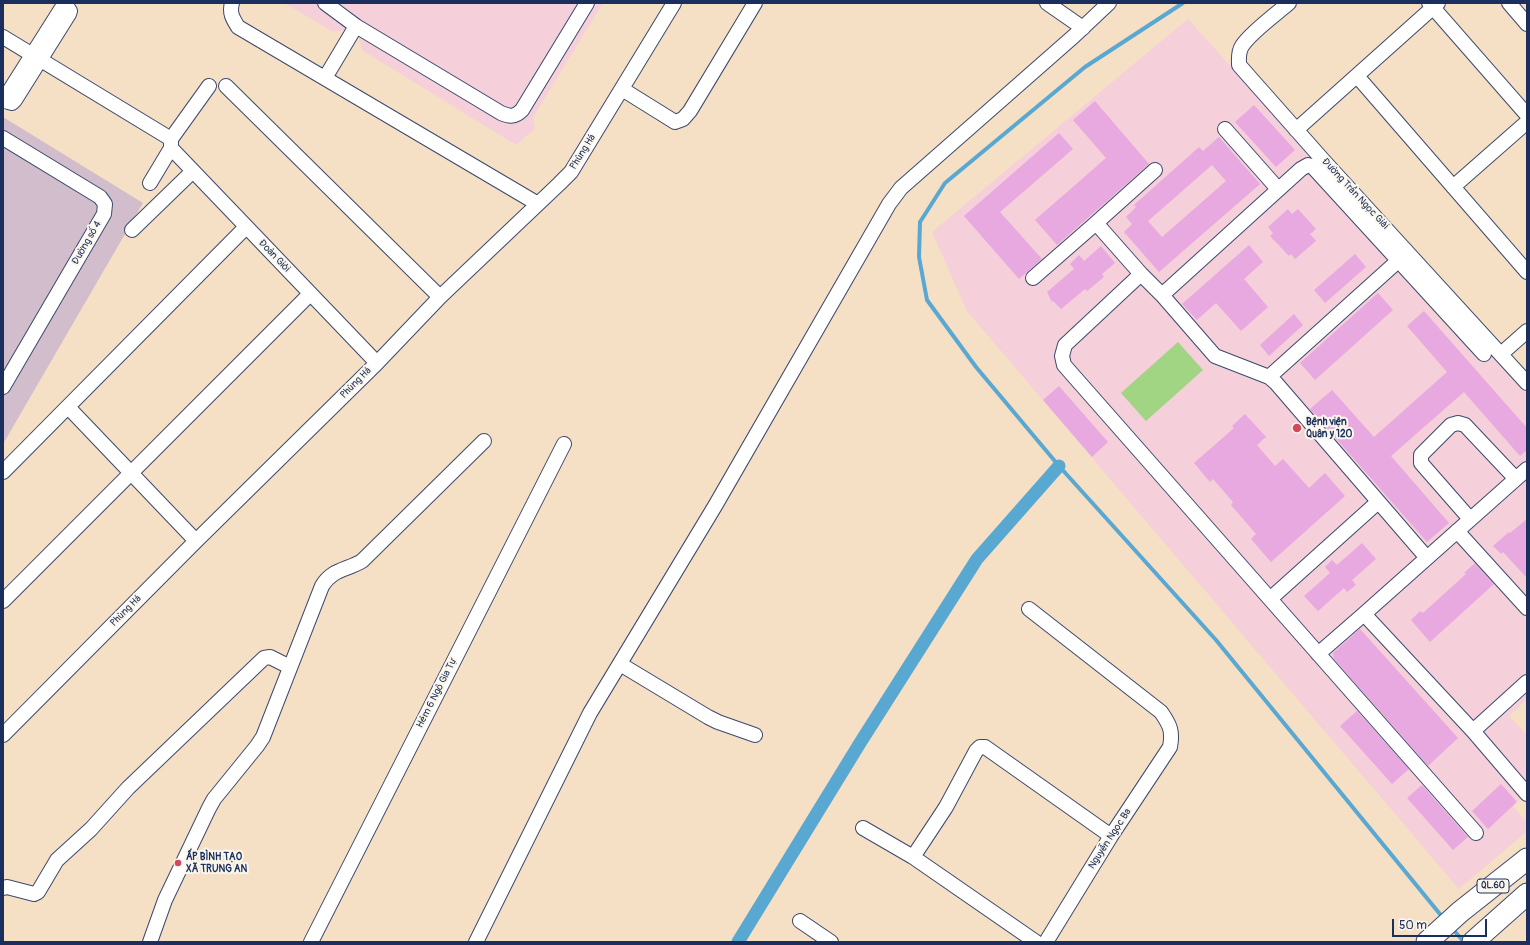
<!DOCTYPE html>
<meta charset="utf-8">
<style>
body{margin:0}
#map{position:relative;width:1530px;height:945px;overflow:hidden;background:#f5dfc5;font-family:Pangolin,sans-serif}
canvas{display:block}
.frame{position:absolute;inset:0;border:4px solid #1b2f5e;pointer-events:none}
.scale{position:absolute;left:1392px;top:919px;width:95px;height:18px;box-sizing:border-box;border:2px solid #1b2f5e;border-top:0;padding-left:5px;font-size:12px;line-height:14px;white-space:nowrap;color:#1b2f5e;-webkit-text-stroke:3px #fbf7ec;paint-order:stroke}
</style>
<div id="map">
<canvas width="1530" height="945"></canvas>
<div class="frame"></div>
<div class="scale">50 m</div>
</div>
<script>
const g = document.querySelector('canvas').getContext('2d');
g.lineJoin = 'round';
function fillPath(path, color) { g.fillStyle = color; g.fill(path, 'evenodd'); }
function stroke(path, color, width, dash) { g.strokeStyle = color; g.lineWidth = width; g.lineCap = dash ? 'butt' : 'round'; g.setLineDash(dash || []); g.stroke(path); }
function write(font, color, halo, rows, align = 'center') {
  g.font = font + ' Pangolin,sans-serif'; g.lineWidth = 4; g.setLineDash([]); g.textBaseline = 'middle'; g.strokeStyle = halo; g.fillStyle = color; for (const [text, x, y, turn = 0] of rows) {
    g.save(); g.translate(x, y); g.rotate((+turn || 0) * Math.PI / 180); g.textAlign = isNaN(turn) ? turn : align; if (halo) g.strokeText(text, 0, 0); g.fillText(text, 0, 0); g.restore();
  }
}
fillPath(new Path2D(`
 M284 3H603L533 117 535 129 516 145 362 50 359 38 347 30 332 31Z
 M1188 19 1527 394V699L1509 716 1527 735V793L1513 806 1527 823V831L1459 889 967 311 932 232Z`), '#f5cfd9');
fillPath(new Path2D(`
 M3 117 143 203 3 444Z`), '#d1bdcb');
fillPath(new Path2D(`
 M1178 342 1203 370 1146 421 1121 393Z`), '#a1d483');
stroke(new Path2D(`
 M1183 3 1085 67 945 183 920 222 919 257 927 300 976 367 1059 466 1216 640 1444 919
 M1451 927 1464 942`), '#59a8d2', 4);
stroke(new Path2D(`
 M738 942 860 743 977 559 1059 466`), '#59a8d2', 13);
fillPath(new Path2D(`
 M1095 101 1149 164 1057 245 1035 220 1106 158 1073 120Z
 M1254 105 1295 150 1276 167 1235 122Z
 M1059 133 1073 149 1000 212 1042 259 1019 279 964 216Z
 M1219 137 1260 184 1159 272 1124 232 1132 224 1126 217 1136 207 1134 205 1199 147 1203 151ZM1212 165 1226 181 1162 237 1148 221Z
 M1288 209 1292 214 1298 209 1316 229 1310 234 1316 241 1295 259 1291 254 1289 256 1270 236 1273 233 1268 227Z
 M1249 245 1263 262 1244 279 1268 307 1241 331 1216 303 1197 320 1182 304Z
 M1101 246 1115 263 1102 274 1104 277 1087 291 1085 289 1061 309 1053 301 1052 302 1047 292 1074 269 1070 264 1079 255 1084 261Z
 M1355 254 1366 267 1325 303 1314 290Z
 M1378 293 1393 310 1315 380 1300 363Z
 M1424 311 1527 428V450L1520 456 1464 392 1391 456 1449 523 1427 542 1310 409 1332 390 1374 437 1447 372 1407 326Z
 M1294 314 1303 325 1269 356 1260 345Z
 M1059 386 1108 442 1092 457 1043 400Z
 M1245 414 1266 437 1257 445 1275 466 1283 459 1309 488 1325 473 1345 496 1271 562 1251 539 1256 534 1231 505 1233 502 1213 479 1210 482 1194 463 1234 428 1232 426Z
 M1527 519V578L1503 552 1501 554 1493 546 1509 532 1510 533Z
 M1362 543 1376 559 1352 580 1356 585 1347 592 1344 588 1318 611 1304 596 1330 573 1325 567 1332 560 1337 565Z
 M1475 563 1494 584 1430 642 1411 620 1420 611 1423 613 1466 574 1464 573Z
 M1360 629 1458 738 1428 766 1334 659 1333 653Z
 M1357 711 1409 769 1392 784 1340 726Z
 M1501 784 1517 802 1488 829 1472 811Z
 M1422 785 1468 837 1453 850 1407 798Z`), '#e8a9e0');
const minor = new Path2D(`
 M232 3C229 13 233 19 238 27L538 204
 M325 3 356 26
 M1047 3 1083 28
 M1289 3C1276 14 1250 33 1242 46 1238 52 1239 59 1239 65L1323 160 1527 383
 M1429 3 1527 115
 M1509 3 1527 24
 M63 6H67L70 11 69 14 15 100 12 103 8 102 6 98 8 93Z
 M3 37 171 139
 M1357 76 1527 272
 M325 78 356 26 501 113C510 117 515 117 522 110L587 3
 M226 86 440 297
 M622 89 675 122 683 119 690 111 755 3
 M1225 129 1278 189
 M1296 130 1438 3
 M3 138 100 197 105 204 104 214 3 387
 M171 148 377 363
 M150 183 171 148V139L209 86
 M1453 187 1527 122
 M1096 223 1155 170
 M132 230 193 171
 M1141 274 1065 345 1062 356 1064 365 1476 833
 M1033 278 1096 223 1141 274 1162 295 1215 356 1269 377 1276 383 1427 558
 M1162 295 1301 169 1308 165 1312 166 1484 354
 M1501 354 1527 331
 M1269 377 1399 260
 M68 407 196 541
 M1527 469 1364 614 1473 731 1527 794
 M3 472 246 227
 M1470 519 1421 463V455L1451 425 1458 423 1465 425 1516 479
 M1457 531 1527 608
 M1270 599 1378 502
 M3 601 310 294
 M1029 609 1161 712C1170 725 1173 731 1170 747L1111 836 1046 942
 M1318 654 1364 614
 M620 664 708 717 718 722 755 735
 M1473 731 1527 682
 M3 735 196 541 377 363 440 297 559 184 571 172 674 3
 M863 828 913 857 1036 942
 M913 857 946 807 976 751 980 747H985L1111 836
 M3 888 7 887 34 894 38 892 57 860 91 829 128 788 264 658 270 657 290 667
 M800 921 831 942
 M150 942 165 900 209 808 214 799 257 746 263 737 322 586C332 569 347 570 362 561L484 441
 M311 942 564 444
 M476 942 590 713 715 506 889 204 901 188 1074 36 1109 3`);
const highway = new Path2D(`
 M1427 942 1460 912 1527 859
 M1473 942 1527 894`);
stroke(minor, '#3c496d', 16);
stroke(highway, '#3c496d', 23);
stroke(minor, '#fff', 14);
stroke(highway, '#fff', 21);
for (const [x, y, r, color] of [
 [1297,428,5,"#d1495b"],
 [178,863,4,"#d1495b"]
]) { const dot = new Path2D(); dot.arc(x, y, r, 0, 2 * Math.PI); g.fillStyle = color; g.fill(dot); stroke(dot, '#fbf7ec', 1.5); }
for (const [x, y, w] of [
 [1493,886,32]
]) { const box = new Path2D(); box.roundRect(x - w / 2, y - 7, w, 14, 3); g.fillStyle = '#fbf7ec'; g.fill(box); stroke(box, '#1b2f5e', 1); }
write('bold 9px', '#1b2f5e', null, [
 ["QL.60",1493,886]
]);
write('10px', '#1b2f5e', '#fbf7ec', [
 ["Phùng Há",583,152,-58],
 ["Đường Trần Ngọc Giải",1355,194,47],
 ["Đường số 4",87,243,-60],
 ["Đoàn Giỏi",274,256,46],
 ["Phùng Há",356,383,-45],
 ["Phùng Há",126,611,-45],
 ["Hẻm 6 Ngô Gia Tự",437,693,-63],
 ["Nguyễn Ngọc Ba",1110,839,-57]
]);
write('bold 10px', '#1b2f5e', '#fbf7ec', [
 ["Bệnh viện",1306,422],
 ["Quân y 120",1306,434],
 ["ẤP BÌNH TẠO",186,857],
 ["XÃ TRUNG AN",186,869]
], 'left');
</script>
